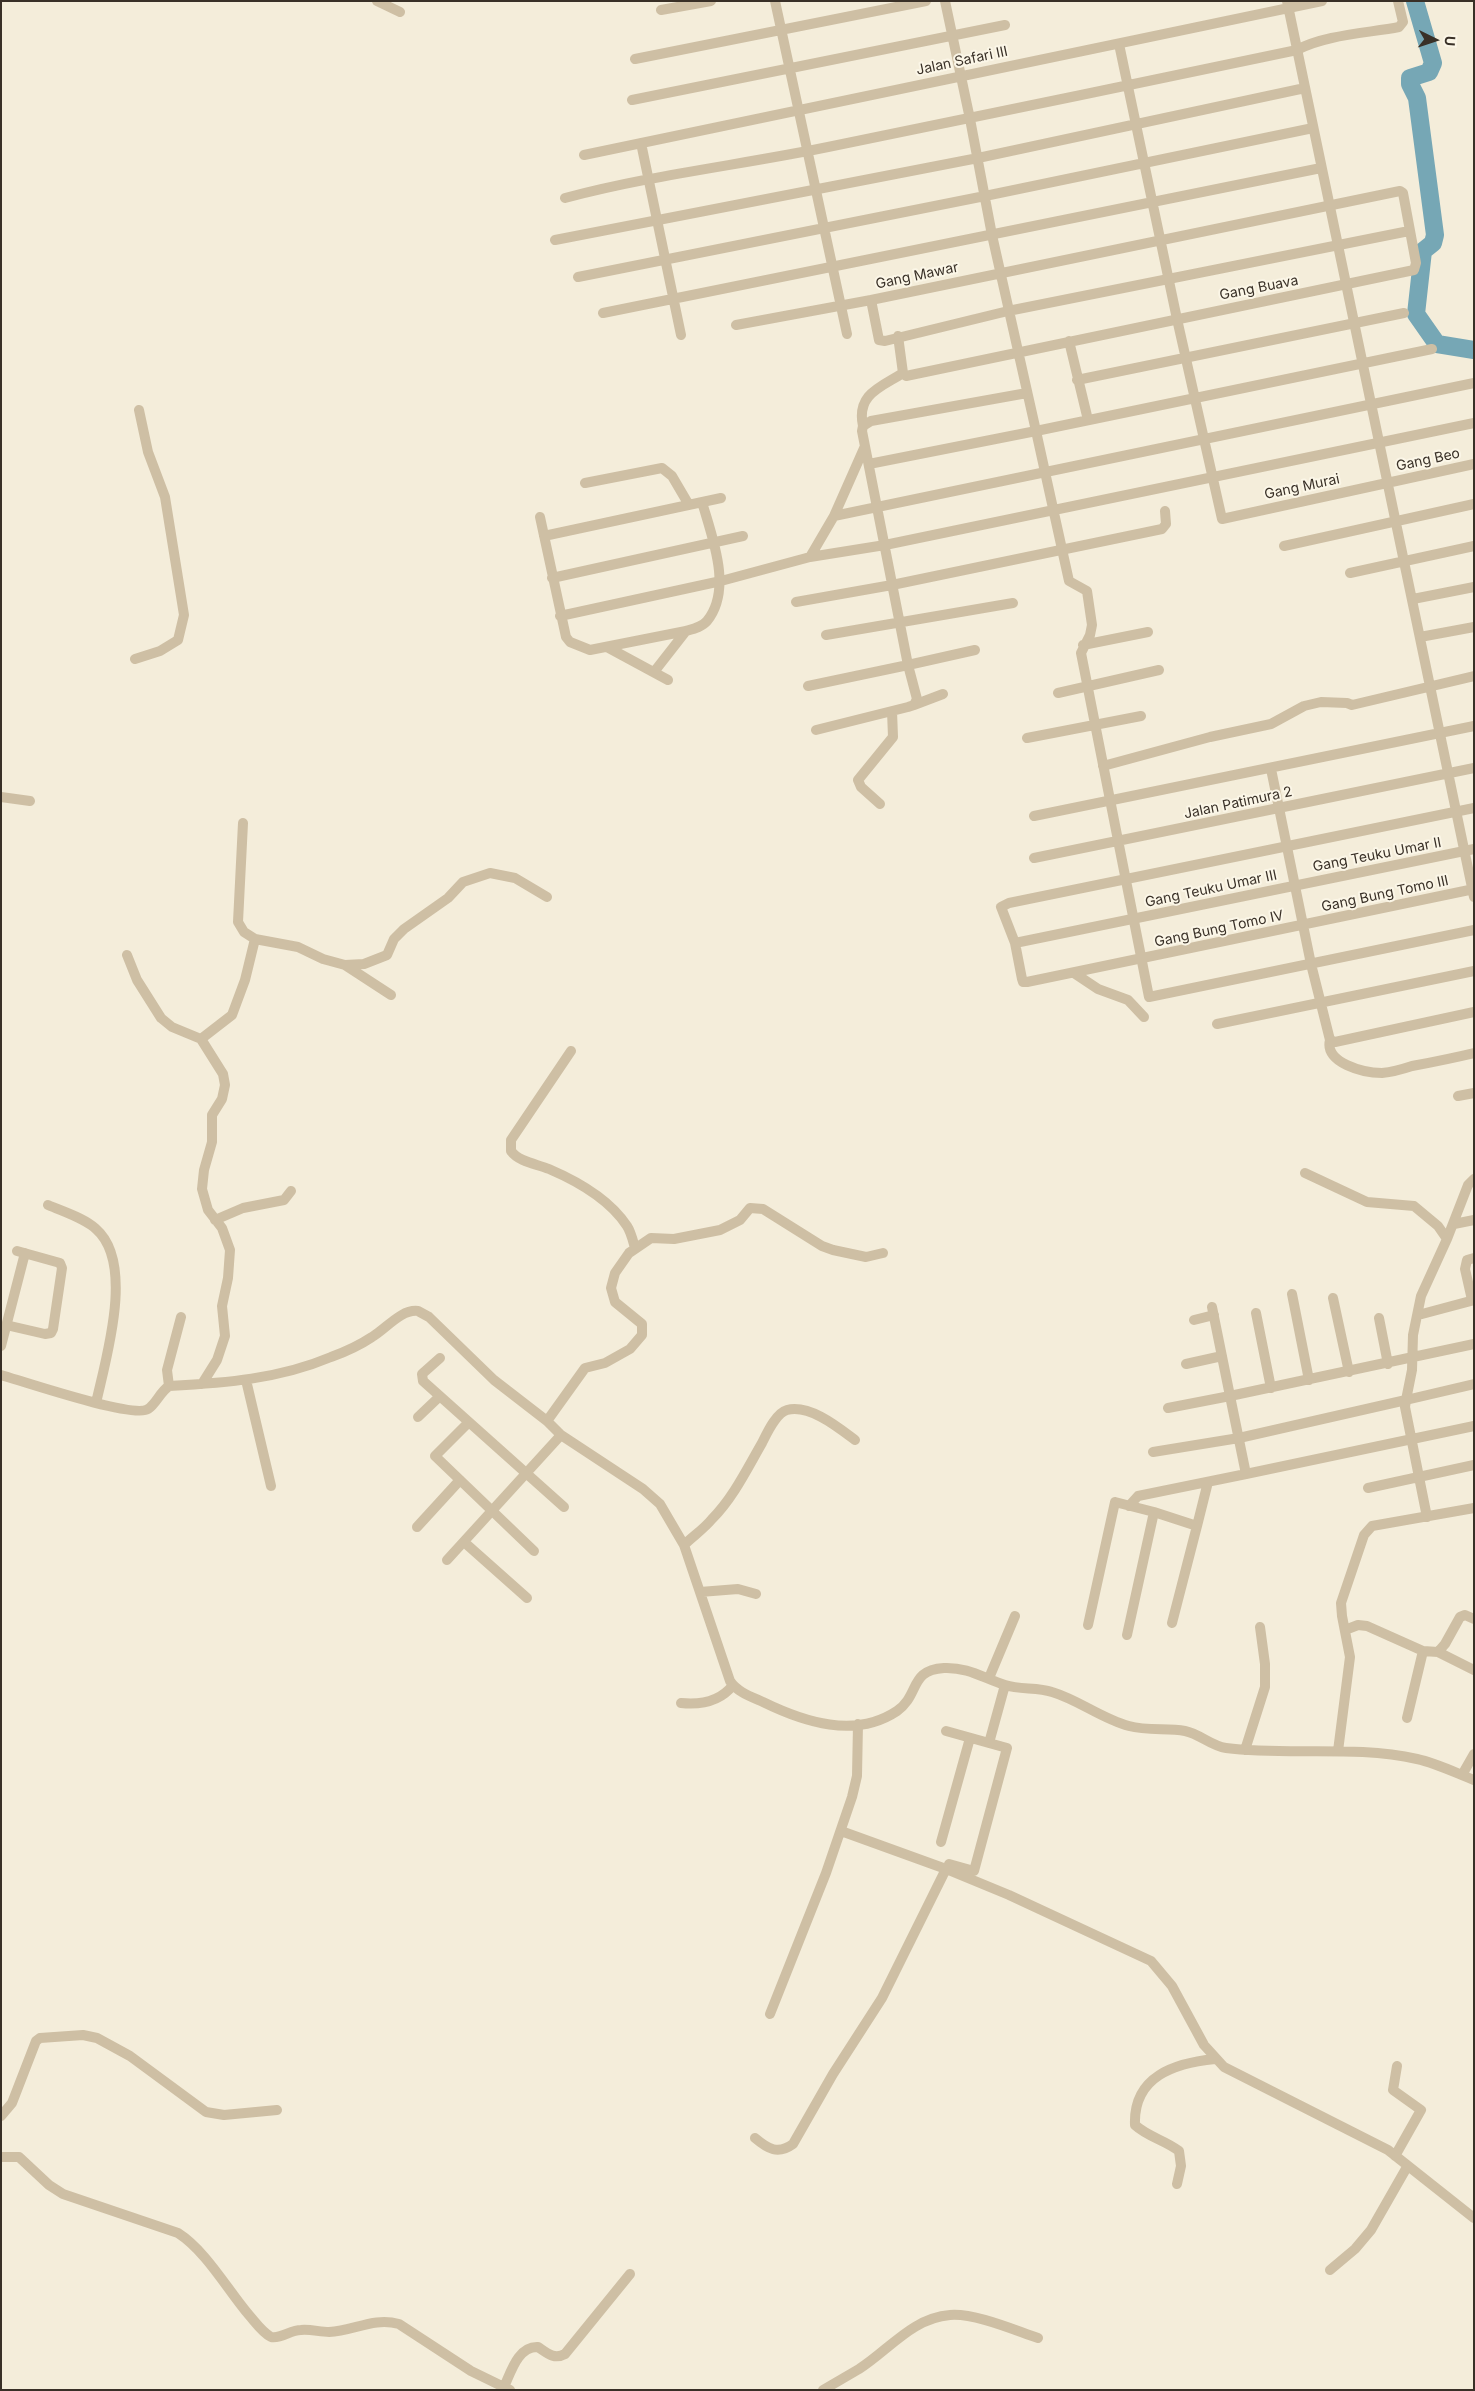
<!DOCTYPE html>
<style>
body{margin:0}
#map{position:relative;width:1475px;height:2391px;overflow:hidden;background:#f4edda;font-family:Inter,sans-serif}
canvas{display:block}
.frame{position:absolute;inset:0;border:2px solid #393027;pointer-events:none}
.north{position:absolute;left:1410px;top:15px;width:50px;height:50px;-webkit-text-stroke:4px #fbf6e7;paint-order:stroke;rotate:94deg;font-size:14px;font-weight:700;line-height:20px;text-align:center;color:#393027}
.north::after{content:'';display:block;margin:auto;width:18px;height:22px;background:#393027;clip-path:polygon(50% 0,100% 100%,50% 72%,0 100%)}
</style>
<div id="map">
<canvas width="1475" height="2391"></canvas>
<div class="frame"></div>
<div class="north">U</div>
</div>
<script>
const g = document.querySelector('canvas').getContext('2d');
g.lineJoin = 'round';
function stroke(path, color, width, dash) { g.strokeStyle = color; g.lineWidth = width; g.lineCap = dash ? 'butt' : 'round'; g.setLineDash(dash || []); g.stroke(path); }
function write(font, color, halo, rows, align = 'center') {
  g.font = font + ' Inter,sans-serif'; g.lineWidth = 4; g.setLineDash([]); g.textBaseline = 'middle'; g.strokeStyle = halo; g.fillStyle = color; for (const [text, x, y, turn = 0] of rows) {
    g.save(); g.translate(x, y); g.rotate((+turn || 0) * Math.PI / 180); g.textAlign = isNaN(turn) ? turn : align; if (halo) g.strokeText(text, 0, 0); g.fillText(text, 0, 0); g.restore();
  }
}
stroke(new Path2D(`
 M1415 1 1433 63 1429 72 1410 78V84L1417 98 1435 235 1433 243 1423 251 1416 314 1437 344 1474 350`), '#76a7b5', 18);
stroke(new Path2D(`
 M377 1 400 12
 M775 1 847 334
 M945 1 970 119 992 235 1036 431 1432 349
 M1287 1 1474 897
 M661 10 711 1
 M1119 44 1177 319 1222 519 1474 464
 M635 59 926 1
 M632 100 1005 25
 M641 143 681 335
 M584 155 1322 1
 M565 198C651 175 740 165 828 147 984 116 1141 82 1297 50 1324 35 1368 33 1399 27L1403 22 1398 1
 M555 240 978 158 1305 88
 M578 277 985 196 1313 128
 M871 300 879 340 885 341 1008 311 1409 231
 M603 313 1321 168
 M736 325 871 300 1395 192 1400 191 1403 193 1416 263 1414 270 906 376 903 373 898 336
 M1069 341 1088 420
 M1077 380 1404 313
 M863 426C856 394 881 387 903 373
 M869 464 1036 431 1069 581 1087 591 1092 625 1090 635 1081 653 1149 997 1474 930
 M585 483 662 468 672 476 689 505
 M834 516 1474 383
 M540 517 566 637 570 642 590 650 686 631C693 629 702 627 707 621 733 589 712 537 702 502
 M544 536 721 498
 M1284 546 1474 504
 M810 557 885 545 1474 423
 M1350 573 1474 546
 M552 578 743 536
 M1413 599 1474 587
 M796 602 892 585 1162 529 1166 524 1165 511
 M560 616 721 581 810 557 834 516 865 446
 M826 635 1013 603
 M1420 637 1474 627
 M1083 645 1148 632
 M607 647 668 680
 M975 650 908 665 862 431 863 426 871 421 1027 393
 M135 659 160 651 178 640 184 615 165 497 148 452 139 410
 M654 672 686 631
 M808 686 908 665 917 699 914 705 908 707 816 730
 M1058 693 1159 670
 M914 705 943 694
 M1027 738 1141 716
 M1103 766 1210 737 1271 724 1304 706 1321 702 1347 703 1352 705 1474 676
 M1271 769 1311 964 1330 1040C1324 1063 1364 1073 1382 1073 1392 1072 1403 1069 1412 1066 1433 1062 1453 1058 1474 1053
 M1 797 30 801
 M880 804 861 787 858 780 893 737 892 711
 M1474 808 1009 903 1001 907 1015 943 1022 979 1023 982H1027L1474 889
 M1034 816 1474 726
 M243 823 238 922 244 932 255 939
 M1034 858 1474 768
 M1015 943 1474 849
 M127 955 137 980 161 1018 172 1027 201 1039 223 1074 225 1085 222 1099 212 1115V1142L204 1170 202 1189 208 1210 222 1228 230 1250 228 1278 222 1306 225 1336 217 1360 202 1384
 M345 965 364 964 387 955 394 939 404 929 448 898 463 882 490 873 515 878 547 897
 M1074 973 1098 989 1128 1000 1144 1017
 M1217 1024 1474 971
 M201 1039 232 1015 245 980 255 939 298 947 323 959 345 965 391 995
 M1330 1040 1335 1042 1474 1012
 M571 1051 511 1140V1151C519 1162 537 1164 549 1169 577 1181 610 1200 627 1226 631 1232 633 1241 635 1248
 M1458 1096 1474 1093
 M48 1205C64 1212 84 1218 96 1229 135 1263 106 1358 96 1403
 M215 1220 243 1208 284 1200 291 1191
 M1454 1224 1474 1220
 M1447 1239 1468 1185 1474 1179
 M1292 1294 1309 1380
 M1333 1298 1349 1372
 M1472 1300 1465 1269 1467 1260 1474 1258
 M1256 1313 1271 1388
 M1422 1314 1474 1300
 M1379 1318 1388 1364
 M1194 1320 1214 1315
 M6 1325 45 1334 51 1333 53 1329 62 1268 60 1263 17 1251
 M1 1346 25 1253
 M440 1358 422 1374 423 1381 564 1507
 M1186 1364 1222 1356
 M1 1375C22 1381 134 1419 148 1409 156 1404 160 1392 169 1386 225 1383 279 1379 331 1357 345 1352 360 1345 372 1337 386 1329 401 1309 418 1311L429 1317 494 1380 547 1421 561 1435 643 1489 660 1504 684 1545 730 1681C737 1692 752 1697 763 1702 804 1722 855 1739 897 1711 920 1695 909 1670 944 1668 968 1667 983 1678 1005 1685 1020 1690 1037 1687 1052 1692 1079 1700 1102 1719 1129 1726 1147 1731 1167 1728 1185 1731 1200 1734 1211 1746 1226 1748 1289 1756 1354 1745 1417 1759 1436 1763 1456 1773 1474 1780
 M246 1380 271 1486
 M169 1386 167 1370 181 1317
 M1168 1408 1230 1396 1212 1307
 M418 1417 439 1397
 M547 1421 585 1368 605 1363 630 1349 642 1335V1324L615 1302 611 1288 615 1273 629 1253 651 1238 674 1239 720 1230 740 1220 750 1208 763 1209 822 1246 833 1250 866 1257 883 1253
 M468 1423 435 1456 534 1551
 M1153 1452 1239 1438 1406 1400 1412 1370 1413 1335 1421 1296 1447 1239 1438 1226 1414 1206 1367 1202 1305 1173
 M1246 1474 1474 1426
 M1368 1488 1474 1465
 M1129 1506 1138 1496 1246 1474 1230 1396 1474 1344
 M1154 1512 1197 1526 1208 1482
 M1427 1517 1405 1407 1406 1400 1474 1384
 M417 1527 460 1480
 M464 1542 527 1598
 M684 1545C693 1536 704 1529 712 1519 733 1498 747 1469 762 1443 767 1433 776 1413 787 1410 810 1404 839 1428 855 1440
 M447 1560 561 1435
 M700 1592 738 1589 756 1594
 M1172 1623 1197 1526
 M1088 1625 1115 1502 1154 1512 1127 1635
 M1345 1630 1358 1625 1367 1626 1423 1651 1438 1652 1445 1644 1460 1617 1465 1615 1474 1619
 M1438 1652 1474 1670
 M989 1678 1015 1616
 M681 1703C701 1705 720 1702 733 1685
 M1407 1718 1423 1651
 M946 1731 989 1743
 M1245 1750 1265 1687V1664L1260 1627
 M1338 1751 1350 1657 1342 1616 1341 1603 1364 1535 1372 1526 1474 1508
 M1462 1775 1474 1754
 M841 1831 946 1869 1009 1895 1151 1961 1172 1986 1204 2045 1224 2067 1388 2150 1474 2218
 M941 1842 970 1738
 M949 1864 974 1871 1007 1748 989 1743 1005 1685
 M770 2014 826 1873 852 1797 857 1776 858 1724
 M1 2116 12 2103 36 2041 40 2038 83 2035 97 2038 130 2056 206 2112 224 2115 277 2110
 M755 2138C768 2149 778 2155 793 2144L833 2074 882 1998 946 1869
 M1395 2156 1421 2110 1393 2090 1397 2066
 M1 2157H19L49 2185 63 2194 178 2233C206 2251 227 2289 249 2315 256 2323 262 2332 271 2337 282 2339 290 2330 301 2330 310 2329 320 2332 329 2332 354 2331 373 2317 399 2324L471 2371 510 2390
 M1177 2184 1181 2166 1179 2151C1165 2140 1148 2137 1135 2125 1133 2076 1175 2063 1215 2059
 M1330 2270 1355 2249 1371 2230 1407 2167
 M504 2387C511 2372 518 2346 538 2347 547 2353 554 2360 565 2354L630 2274
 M823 2390C835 2383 847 2376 859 2369 889 2350 912 2318 950 2315 975 2313 1014 2330 1038 2338`), '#cebfa4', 10);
write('14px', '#393027', '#fbf6e7', [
 ["Jalan Safari III",962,61,-12],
 ["Gang Mawar",917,276,-12],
 ["Gang Buava",1259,288,-11],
 ["Gang Beo",1428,460,-12],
 ["Gang Murai",1302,487,-12],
 ["Jalan Patimura 2",1238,803,-12],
 ["Gang Teuku Umar II",1377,855,-11],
 ["Gang Teuku Umar III",1211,889,-12],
 ["Gang Bung Tomo III",1385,894,-12],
 ["Gang Bung Tomo IV",1219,929,-12]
]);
</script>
